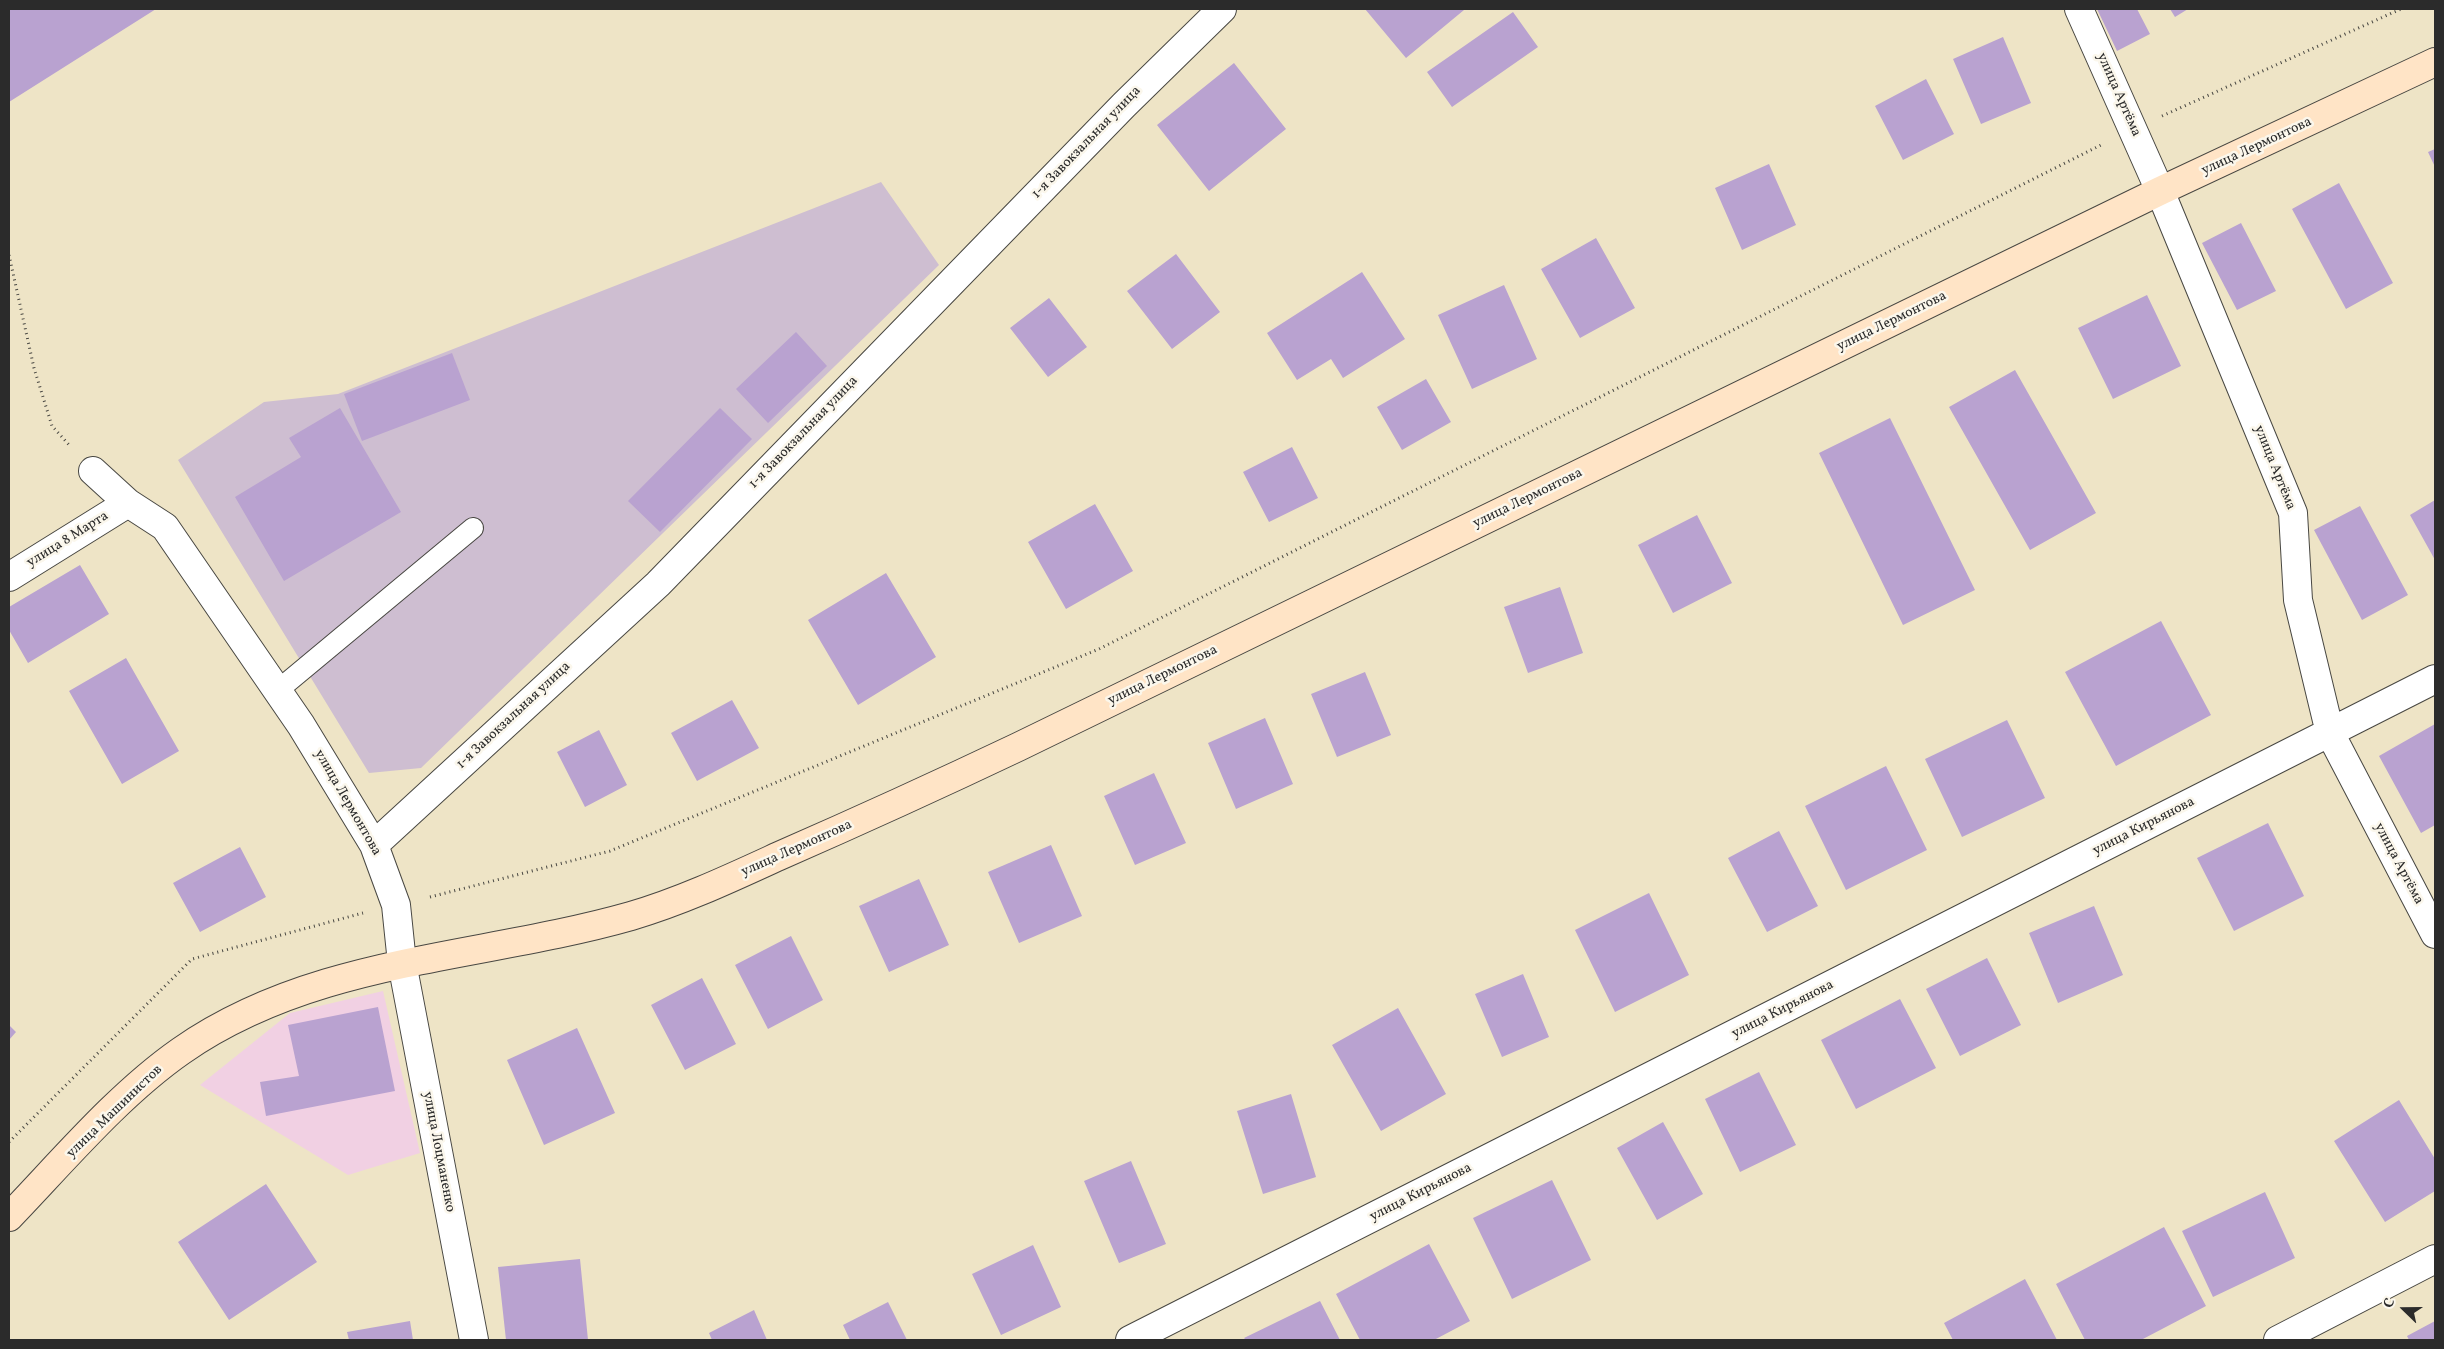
<!DOCTYPE html>
<meta charset="utf-8">
<style>
body{margin:0}
#map{position:relative;width:2444px;height:1349px;overflow:hidden;background:#eee4c6;font-family:Vollkorn,serif}
canvas{display:block}
.frame{position:absolute;inset:0;border:10px solid #2b2b2b;pointer-events:none}
.north{position:absolute;left:2379px;top:1284px;width:50px;height:50px;-webkit-text-stroke:4px #fbf7ec;paint-order:stroke;rotate:292deg;font-size:14px;font-weight:700;line-height:20px;text-align:center;color:#2b2b2b}
.north::after{content:'';display:block;margin:auto;width:18px;height:22px;background:#2b2b2b;clip-path:polygon(50% 0,100% 100%,50% 72%,0 100%)}
</style>
<div id="map">
<canvas width="2444" height="1349"></canvas>
<div class="frame"></div>
<div class="north">С</div>
</div>
<script>
const g = document.querySelector('canvas').getContext('2d');
g.lineJoin = 'round';
function fillPath(path, color) { g.fillStyle = color; g.fill(path, 'evenodd'); }
function stroke(path, color, width, dash) { g.strokeStyle = color; g.lineWidth = width; g.lineCap = dash ? 'butt' : 'round'; g.setLineDash(dash || []); g.stroke(path); }
function write(font, color, halo, rows, align = 'center') {
  g.font = font + ' Vollkorn,serif'; g.lineWidth = 5; g.setLineDash([]); g.textBaseline = 'middle'; g.strokeStyle = halo; g.fillStyle = color; for (const [text, x, y, turn = 0] of rows) {
    g.save(); g.translate(x, y); g.rotate((+turn || 0) * Math.PI / 180); g.textAlign = isNaN(turn) ? turn : align; if (halo) g.strokeText(text, 0, 0); g.fillText(text, 0, 0); g.restore();
  }
}
fillPath(new Path2D(`
 M383 991 420 1153 348 1175 200 1085 290 1013Z`), '#f1d0e3');
fillPath(new Path2D(`
 M881 182 939 265 421 768 369 773 178 460 264 402 338 394Z`), '#cebed1');
fillPath(new Path2D(`
 M9 9H156L9 102Z
 M1365 9H1463L1464 10 1406 58Z
 M2097 9H2137L2150 34 2117 51Z
 M2170 9H2188L2175 17Z
 M1513 12 1538 47 1452 107 1427 72Z
 M2003 37 2031 103 1981 124 1953 59Z
 M1234 63 1286 129 1209 191 1157 125Z
 M1926 79 1954 134 1903 160 1875 106Z
 M2435 149V167L2428 152Z
 M1769 164 1796 225 1742 250 1715 188Z
 M2339 183 2393 283 2346 309 2292 209Z
 M2241 223 2276 291 2237 310 2202 243Z
 M1596 238 1635 308 1580 338 1541 269Z
 M1176 254 1220 312 1172 349 1127 291Z
 M1362 272 1405 339 1343 378 1331 359 1297 380 1267 333Z
 M1504 285 1537 359 1472 389 1438 315Z
 M2147 295 2181 366 2113 399 2078 328Z
 M1049 298 1087 347 1048 377 1010 328Z
 M796 332 827 366 768 423 736 389Z
 M452 353 470 400 362 441 344 394Z
 M2015 370 2096 513 2030 550 1949 407Z
 M1426 379 1451 422 1402 450 1377 407Z
 M340 408 401 512 284 581 235 497 301 457 289 438Z
 M720 408 752 439 660 532 628 501Z
 M1890 418 1975 590 1903 625 1819 453Z
 M1292 447 1318 498 1269 522 1243 472Z
 M2435 500V560L2410 515Z
 M1095 504 1133 571 1066 609 1028 542Z
 M2360 506 2408 595 2362 620 2314 530Z
 M1697 515 1732 583 1673 613 1638 545Z
 M80 565 109 614 28 663 9 630V607Z
 M886 573 936 657 858 705 808 620Z
 M1560 587 1583 653 1528 673 1504 607Z
 M2161 621 2211 715 2116 766 2065 672Z
 M126 658 179 751 122 784 69 691Z
 M1365 672 1391 735 1337 757 1311 694Z
 M732 700 759 748 697 781 671 733Z
 M1265 718 1293 784 1236 809 1208 743Z
 M2007 720 2045 798 1962 837 1925 759Z
 M2435 724V825L2421 833 2379 756Z
 M599 730 627 785 585 807 557 752Z
 M1886 766 1927 850 1846 890 1805 806Z
 M1154 773 1186 843 1135 865 1104 796Z
 M2268 823 2304 896 2234 931 2197 858Z
 M1779 831 1818 906 1767 932 1728 858Z
 M1051 845 1082 916 1019 943 988 872Z
 M240 847 266 897 200 932 173 883Z
 M919 879 949 945 889 972 859 906Z
 M1649 893 1689 975 1615 1012 1575 930Z
 M2094 906 2123 975 2058 1003 2029 933Z
 M791 936 823 1000 768 1029 735 965Z
 M1987 958 2021 1025 1960 1056 1926 989Z
 M1523 974 1549 1037 1502 1057 1475 994Z
 M702 978 736 1044 685 1070 651 1005Z
 M1900 999 1936 1068 1856 1109 1821 1040Z
 M378 1007 395 1091 266 1116 260 1082 299 1076 288 1025Z
 M1398 1008 1446 1094 1381 1131 1332 1045Z
 M9 1025 16 1032 9 1040Z
 M577 1028 615 1113 544 1145 507 1060Z
 M1759 1072 1796 1145 1740 1172 1705 1099Z
 M1291 1094 1316 1177 1263 1194 1237 1111Z
 M2399 1100 2435 1159V1191L2385 1222 2334 1141Z
 M1663 1122 1703 1194 1657 1220 1617 1148Z
 M1131 1161 1166 1244 1119 1263 1084 1181Z
 M1552 1180 1591 1260 1512 1299 1473 1218Z
 M266 1184 317 1262 229 1320 178 1242Z
 M2265 1192 2295 1258 2213 1297 2182 1231Z
 M2164 1227 2206 1306 2141 1340H2085L2056 1284Z
 M1429 1244 1470 1321 1434 1340H1360L1336 1294Z
 M1033 1245 1061 1307 1001 1335 972 1274Z
 M580 1259 588 1340H506L498 1267Z
 M2025 1279 2057 1340H1953L1944 1323Z
 M1320 1301 1340 1340H1246L1244 1338Z
 M888 1302 907 1340H850L843 1325Z
 M754 1310 767 1340H712L709 1333Z
 M410 1321 413 1340H349L347 1332Z
 M2435 1321V1340H2409L2407 1336Z`), '#b9a2d0');
const lane = new Path2D(`
 M277 691 473 528`);
const street = new Path2D(`
 M2079 9 2160 191 2293 513 2298 600 2330 733 2435 934
 M93 471 128 503 165 527 301 725 374 845 396 905 402 963 474 1340
 M9 577 128 503
 M374 845 658 584 1124 105 1222 9
 M1130 1340 2435 679
 M2278 1340 2435 1259`);
const secondary = new Path2D(`
 M9 1217C62 1162 118 1095 181 1051 314 958 480 959 631 916 682 901 731 878 779 856 859 821 938 785 1018 747L2160 191 2435 62`);
stroke(lane, '#484742', 22);
stroke(street, '#484742', 30);
stroke(secondary, '#484742', 30);
stroke(new Path2D(`
 M2162 116 2401 9
 M9 255 34 368 52 426 71 447
 M430 897 610 851 1099 649 2103 144
 M9 1142 192 959 363 913`), '#484742', 3, [1, 4]);
stroke(lane, '#fff', 20);
stroke(street, '#fff', 28);
stroke(secondary, '#ffe4c6', 28);
write('14px', '#2b2b2b', '#fbf7ec', [
 ["улица Артёма",2118,95,66],
 ["1-я Завокзальная улица",1087,143,-46],
 ["улица Лермонтова",2257,147,-25],
 ["улица Лермонтова",1892,322,-26],
 ["1-я Завокзальная улица",804,433,-46],
 ["улица Артёма",2274,468,68],
 ["улица Лермонтова",1528,499,-26],
 ["улица 8 Марта",68,540,-32],
 ["улица Лермонтова",1163,676,-26],
 ["1-я Завокзальная улица",514,716,-43],
 ["улица Лермонтова",347,803,60],
 ["улица Кирьянова",2144,827,-27],
 ["улица Лермонтова",797,849,-24],
 ["улица Артёма",2398,864,62],
 ["улица Кирьянова",1783,1010,-27],
 ["улица Машинистов",115,1112,-44],
 ["улица Лоцманенко",438,1152,79],
 ["улица Кирьянова",1421,1193,-27]
]);
</script>
